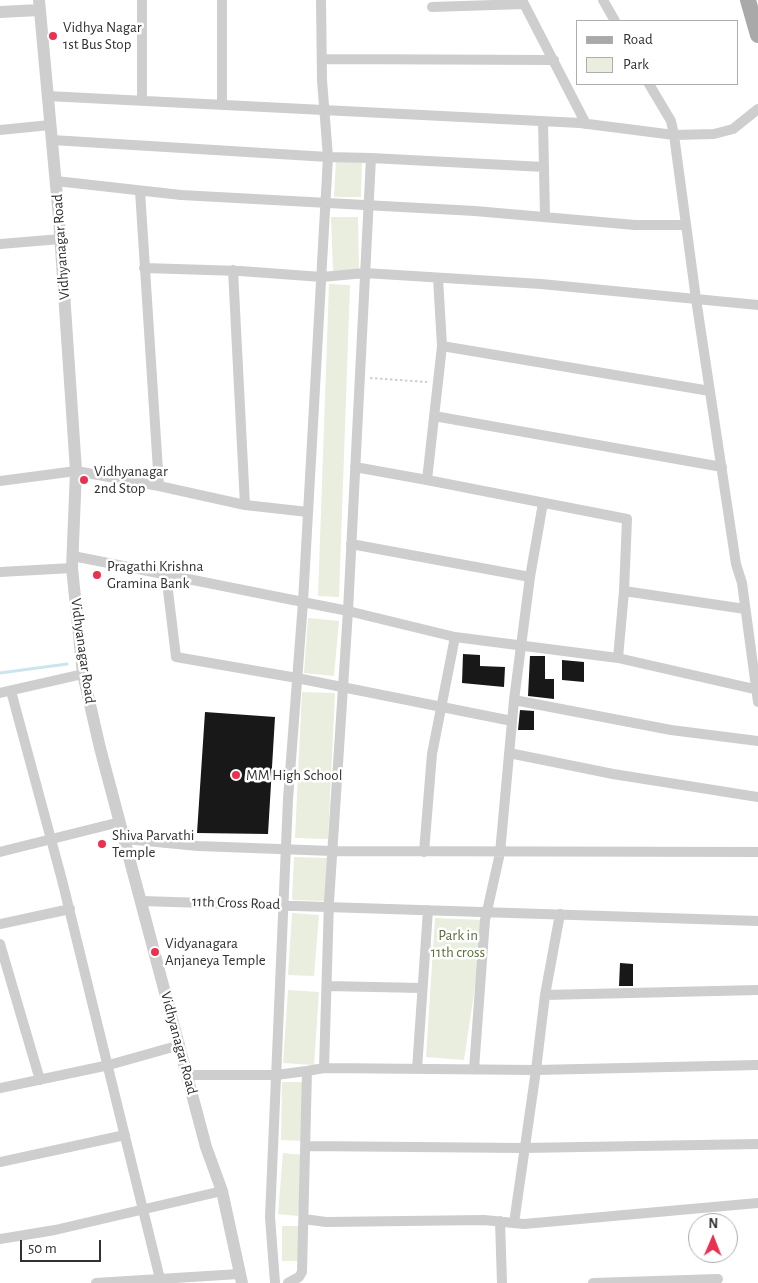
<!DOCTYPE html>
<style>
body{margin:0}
#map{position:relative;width:758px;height:1283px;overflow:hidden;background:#fff;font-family:"Alegreya Sans",sans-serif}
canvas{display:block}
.legend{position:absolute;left:576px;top:20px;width:162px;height:65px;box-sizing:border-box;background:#fff;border:1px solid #adadad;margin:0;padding:6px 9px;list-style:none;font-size:15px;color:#313131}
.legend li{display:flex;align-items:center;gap:10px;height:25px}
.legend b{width:25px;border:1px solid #adadad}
.north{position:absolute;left:688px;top:1213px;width:50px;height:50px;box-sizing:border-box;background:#fff;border:1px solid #adadad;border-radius:50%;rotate:1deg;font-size:14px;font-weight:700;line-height:20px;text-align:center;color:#313131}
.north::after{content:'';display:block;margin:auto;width:18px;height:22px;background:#ea3150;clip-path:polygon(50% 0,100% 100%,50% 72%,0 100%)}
.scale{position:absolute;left:20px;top:1240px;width:81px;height:22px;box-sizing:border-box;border:2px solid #313131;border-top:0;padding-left:6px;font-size:15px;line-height:18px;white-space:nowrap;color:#313131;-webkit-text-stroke:4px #fff;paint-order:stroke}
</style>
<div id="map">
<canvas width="758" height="1283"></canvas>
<ul class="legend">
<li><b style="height:6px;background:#a9a9a9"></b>Road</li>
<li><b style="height:14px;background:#e9eedf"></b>Park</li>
</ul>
<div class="north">N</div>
<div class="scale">50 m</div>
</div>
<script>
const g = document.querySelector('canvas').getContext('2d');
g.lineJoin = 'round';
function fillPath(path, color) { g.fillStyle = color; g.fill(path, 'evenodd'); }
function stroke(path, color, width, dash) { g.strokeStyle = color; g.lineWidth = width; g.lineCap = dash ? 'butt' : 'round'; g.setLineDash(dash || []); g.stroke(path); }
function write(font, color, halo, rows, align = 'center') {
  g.font = font + ' "Alegreya Sans",sans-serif'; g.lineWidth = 5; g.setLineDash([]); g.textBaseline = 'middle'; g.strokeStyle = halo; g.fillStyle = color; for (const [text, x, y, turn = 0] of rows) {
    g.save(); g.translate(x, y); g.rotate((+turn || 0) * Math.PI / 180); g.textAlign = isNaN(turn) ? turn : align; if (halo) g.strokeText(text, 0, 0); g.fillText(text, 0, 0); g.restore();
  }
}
fillPath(new Path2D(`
 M336 159 362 160 361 197H334Z
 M331 217H358L359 270 333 271Z
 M329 284 350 285 339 597 318 596Z
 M308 618 339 621 334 676 304 673Z
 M302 692 335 693 328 839 295 838Z
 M294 857 327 858 325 901 292 900Z
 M292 913 319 915 314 976 288 975Z
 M435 918 485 920 464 1060 426 1057Z
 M288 990 319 992 314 1065 283 1063Z
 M282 1082H304L303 1141 281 1140Z
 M283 1153 304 1155 298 1216 278 1214Z
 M282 1226H301V1261H282Z`), '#e9eedf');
stroke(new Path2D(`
 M0 673 67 664`), '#cbe4ee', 3);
fillPath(new Path2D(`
 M463 654 480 655V666L505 667 504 687 462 683Z
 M530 656H545V679H554V699L528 696Z
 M562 660 584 662V682L562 680Z
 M520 710 534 711V730H518Z
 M205 712 275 717 268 834 197 833Z
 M620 963 633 964V986H619Z`), '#181818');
stroke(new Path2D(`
 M370 378 427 382`), '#cecece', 2, [2.5, 2.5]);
stroke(new Path2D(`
 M142 0V100
 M522 0 586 124
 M603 0 615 21
 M432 7 524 4
 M322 59 554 60
 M649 84 671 121 674 135 696 299 736 564 742 583 758 702
 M47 96 580 123 674 135 714 134 733 129 758 109
 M222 104V0
 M543 121 545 217
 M0 130 50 125
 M52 140 328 157 322 80 321 0
 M371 158 544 167
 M56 181 181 195 475 211 635 225H686
 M140 191 159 486 245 505
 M0 244 61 239
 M144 268 240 271 322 277 365 273 541 284 758 305
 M233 270 245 505 308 512
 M438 278 442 346
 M434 416 722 467
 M355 467 427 480
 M0 481 76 471 159 486
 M351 544 530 577 543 503
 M73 556 348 611 455 637 618 658 758 690
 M0 572 72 568
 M166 574 176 657 297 678 512 721
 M624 591 745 609
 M618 658 624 591 627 519 427 480 442 346 710 391
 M11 691 62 880 161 1283
 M0 693 83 674
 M514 700 671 730 758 741
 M509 753 613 774 758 797
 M125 839 198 846 332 851 758 852
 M0 852 120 822
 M424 852 432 754 455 637
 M142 901 758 921
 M560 914 545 995 758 990
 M0 924 70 909
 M0 944 40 1080
 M327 986 422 988
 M545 995 536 1070 758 1065
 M324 1068 536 1070 514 1223
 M417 1069 428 910
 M474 1069 485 920 500 853 514 700 530 577
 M188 1075H276L307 1071
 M0 1088 109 1065 180 1045
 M306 1146 523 1148 758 1144
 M0 1162 125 1135
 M304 1219 326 1222 484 1220 524 1224 758 1203
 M500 1221 502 1283
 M0 1239 55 1230 222 1191
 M96 1283 239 1274
 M275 1283 270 1217 288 799 303 602 328 157 371 158 348 611 329 902 324 1068 307 1071 302 1272 299 1277 288 1283
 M593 1283 718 1279`), '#cecece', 10);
stroke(new Path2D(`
 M39 0 59 218 76 471 72 568 83 674 100 748 206 1147 222 1191 242 1283
 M0 12 39 10`), '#cecece', 12);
stroke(new Path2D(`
 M748 0 758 35`), '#a9a9a9', 16);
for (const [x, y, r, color] of [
 [53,36,5,"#ea3150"],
 [84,480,5,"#ea3150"],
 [97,575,5,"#ea3150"],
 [236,775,5,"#ea3150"],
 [102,844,5,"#ea3150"],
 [155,952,5,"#ea3150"]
]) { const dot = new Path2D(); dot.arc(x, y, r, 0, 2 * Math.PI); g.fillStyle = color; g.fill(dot); stroke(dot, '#fff', 2); }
write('15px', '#313131', '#fff', [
 ["Vidhya Nagar",63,27],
 ["1st Bus Stop",63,44],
 ["Vidhyanagar",94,471],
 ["2nd Stop",94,488],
 ["Pragathi Krishna",107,566],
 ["Gramina Bank",107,583],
 ["MM High School",246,775],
 ["Shiva Parvathi",112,835],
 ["Temple",112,852],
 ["Vidyanagara",165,943],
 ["Anjaneya Temple",165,960]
], 'left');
write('15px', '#313131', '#fff', [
 ["Vidhyanagar Road",61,247,-94],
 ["Vidhyanagar Road",83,651,82],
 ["11th Cross Road",236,903,2],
 ["Vidhyanagar Road",179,1043,75]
]);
write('15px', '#596f3c', '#fff', [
 ["Park in",458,935],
 ["11th cross",458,952]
]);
</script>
